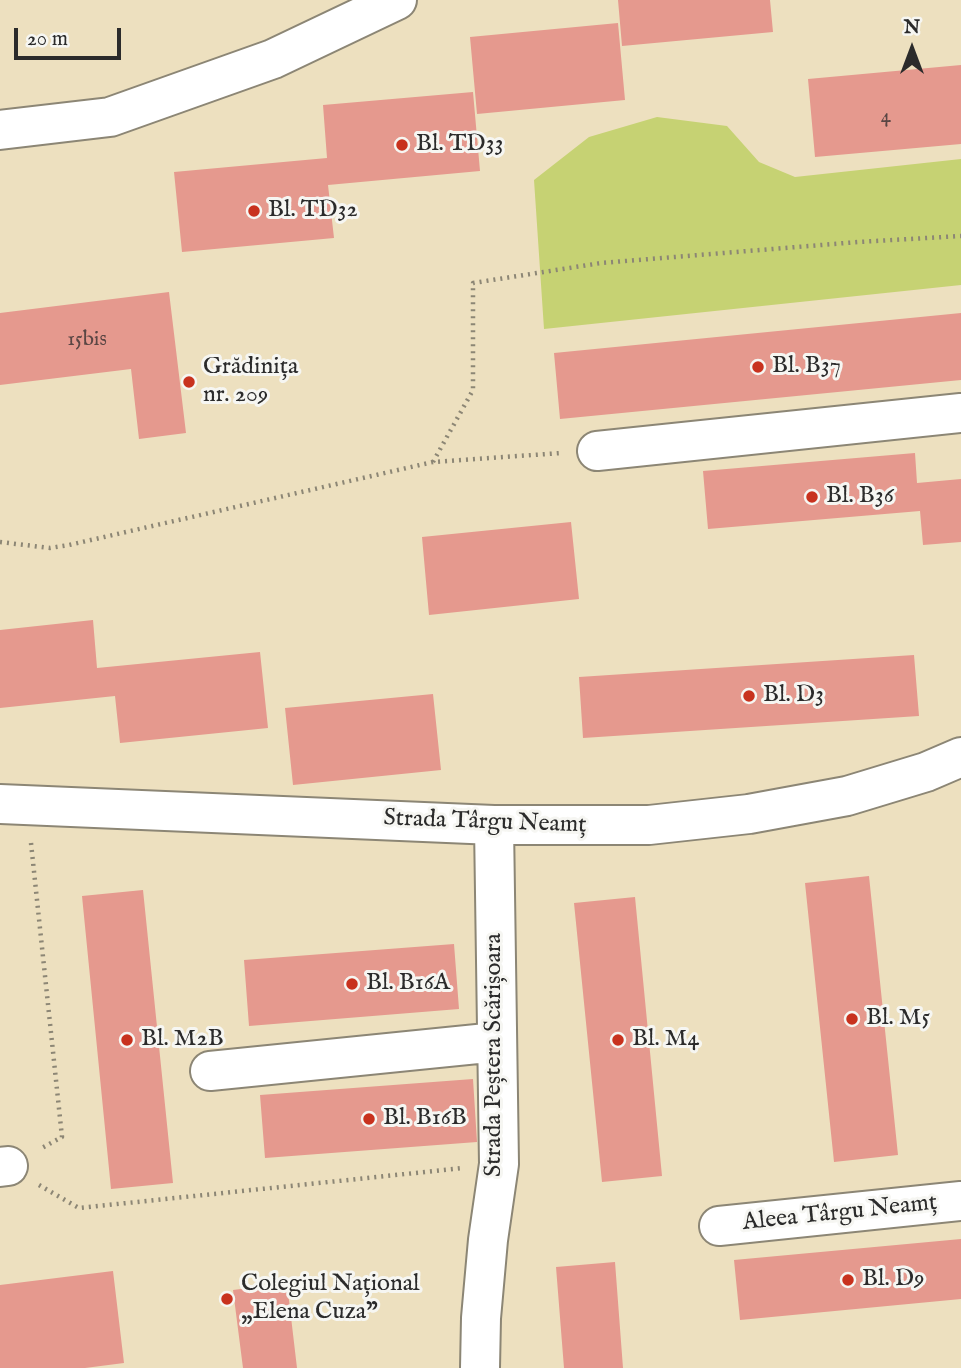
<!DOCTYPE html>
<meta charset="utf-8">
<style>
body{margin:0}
#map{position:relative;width:961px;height:1368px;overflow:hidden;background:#ede0bf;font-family:"IM FELL English",serif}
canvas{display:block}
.north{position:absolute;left:877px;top:14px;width:70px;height:70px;-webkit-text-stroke:5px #f6f6f2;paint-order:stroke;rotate:0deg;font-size:19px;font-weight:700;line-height:28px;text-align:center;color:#2b2b2b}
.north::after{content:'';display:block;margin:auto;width:24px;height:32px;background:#2b2b2b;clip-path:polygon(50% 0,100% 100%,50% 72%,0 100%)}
.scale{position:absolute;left:14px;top:28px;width:107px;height:32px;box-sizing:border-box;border:4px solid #2b2b2b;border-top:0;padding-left:9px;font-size:21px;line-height:24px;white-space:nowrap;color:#2b2b2b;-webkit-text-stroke:5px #f6f6f2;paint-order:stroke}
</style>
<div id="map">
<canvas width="961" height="1368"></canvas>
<div class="north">N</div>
<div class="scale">20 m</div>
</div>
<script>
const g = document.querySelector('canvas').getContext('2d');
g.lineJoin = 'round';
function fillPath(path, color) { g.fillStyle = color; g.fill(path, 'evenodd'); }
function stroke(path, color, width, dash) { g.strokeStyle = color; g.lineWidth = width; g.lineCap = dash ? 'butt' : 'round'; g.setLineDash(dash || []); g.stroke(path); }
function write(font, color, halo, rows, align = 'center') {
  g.font = font + ' "IM FELL English",serif'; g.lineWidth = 6; g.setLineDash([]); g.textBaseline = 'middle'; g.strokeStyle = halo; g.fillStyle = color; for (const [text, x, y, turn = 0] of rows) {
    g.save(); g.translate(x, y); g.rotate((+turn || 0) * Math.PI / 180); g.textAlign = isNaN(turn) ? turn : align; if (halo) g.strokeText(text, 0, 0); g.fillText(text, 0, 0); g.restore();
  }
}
fillPath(new Path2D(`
 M657 117 727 126 759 162 795 177 961 159V285L544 329 534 180 589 137Z`), '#c6d273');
fillPath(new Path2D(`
 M618 0H770L773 32 622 46Z
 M618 23 625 100 477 114 470 37Z
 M961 65V144L815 157 808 79Z
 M473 92 480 171 328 185 334 238 182 252 174 172 327 158 323 105Z
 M169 292 186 433 139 439 131 369 0 385V313Z
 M961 313V380L560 419 554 353Z
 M915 453 917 483 961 479V542L923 545 920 511 708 529 703 471Z
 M571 522 579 599 429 615 422 537Z
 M93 620 97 668 260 652 268 728 120 743 115 696 0 708V630Z
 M914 655 919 716 583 738 579 677Z
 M433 694 441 770 293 785 285 708Z
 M869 876 898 1155 834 1162 805 883Z
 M143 890 173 1183 111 1189 82 896Z
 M635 897 662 1176 602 1182 574 903Z
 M454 944 459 1009 249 1026 244 960Z
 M473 1079 477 1142 265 1158 260 1095Z
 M961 1239V1299L740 1320 734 1260Z
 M615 1262 623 1368H564L556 1267Z
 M113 1271 124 1363 85 1368H0V1285Z
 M287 1283 297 1368H243L233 1290Z`), '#e5998e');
const minor = new Path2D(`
 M0 130 110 117 273 59 397 0
 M597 451 961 413
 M0 804 494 825H649L749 814 847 796 926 772 961 757
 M210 1071 497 1042
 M0 1167 8 1166
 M719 1226 961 1201
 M480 1368 481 1318 488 1240 499 1164 494 825`);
stroke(minor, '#8c8675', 42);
stroke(new Path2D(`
 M433 462 473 390V283L601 263 858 242 961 236
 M0 542 50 548 69 545 433 462 561 453
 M31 843 62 1137 40 1149
 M39 1185 79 1208 463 1168`), '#8c8675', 4.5, [2, 5]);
stroke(minor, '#fff', 38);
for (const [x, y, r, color] of [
 [402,145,7,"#c8321e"],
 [254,211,7,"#c8321e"],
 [758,367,7,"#c8321e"],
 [189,382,7,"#c8321e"],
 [812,497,7,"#c8321e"],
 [749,696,7,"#c8321e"],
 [352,984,7,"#c8321e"],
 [852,1019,7,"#c8321e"],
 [127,1040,7,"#c8321e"],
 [618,1040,7,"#c8321e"],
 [369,1119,7,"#c8321e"],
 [848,1280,7,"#c8321e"],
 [227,1299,7,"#c8321e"]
]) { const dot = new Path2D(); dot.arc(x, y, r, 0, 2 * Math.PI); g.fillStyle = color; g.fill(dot); stroke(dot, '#f6f6f2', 2.5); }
write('21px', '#5a4644', null, [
 ["4",886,118],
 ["15bis",87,341]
]);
write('24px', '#2b2b2b', '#f6f6f2', [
 ["Bl. TD33",416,145],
 ["Bl. TD32",268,211],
 ["Bl. B37",772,367],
 ["Grădinița",203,368],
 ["nr. 209",203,396],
 ["Bl. B36",826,497],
 ["Bl. D3",763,696],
 ["Bl. B16A",366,984],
 ["Bl. M5",866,1019],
 ["Bl. M2B",141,1040],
 ["Bl. M4",632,1040],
 ["Bl. B16B",383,1119],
 ["Bl. D9",862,1280],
 ["Colegiul Național",241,1285],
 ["„Elena Cuza”",241,1313]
], 'left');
write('24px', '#2b2b2b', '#f6f6f2', [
 ["Strada Târgu Neamț",485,823,2],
 ["Strada Peștera Scărișoara",495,1055,-90],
 ["Aleea Târgu Neamț",840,1214,-6]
]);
</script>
